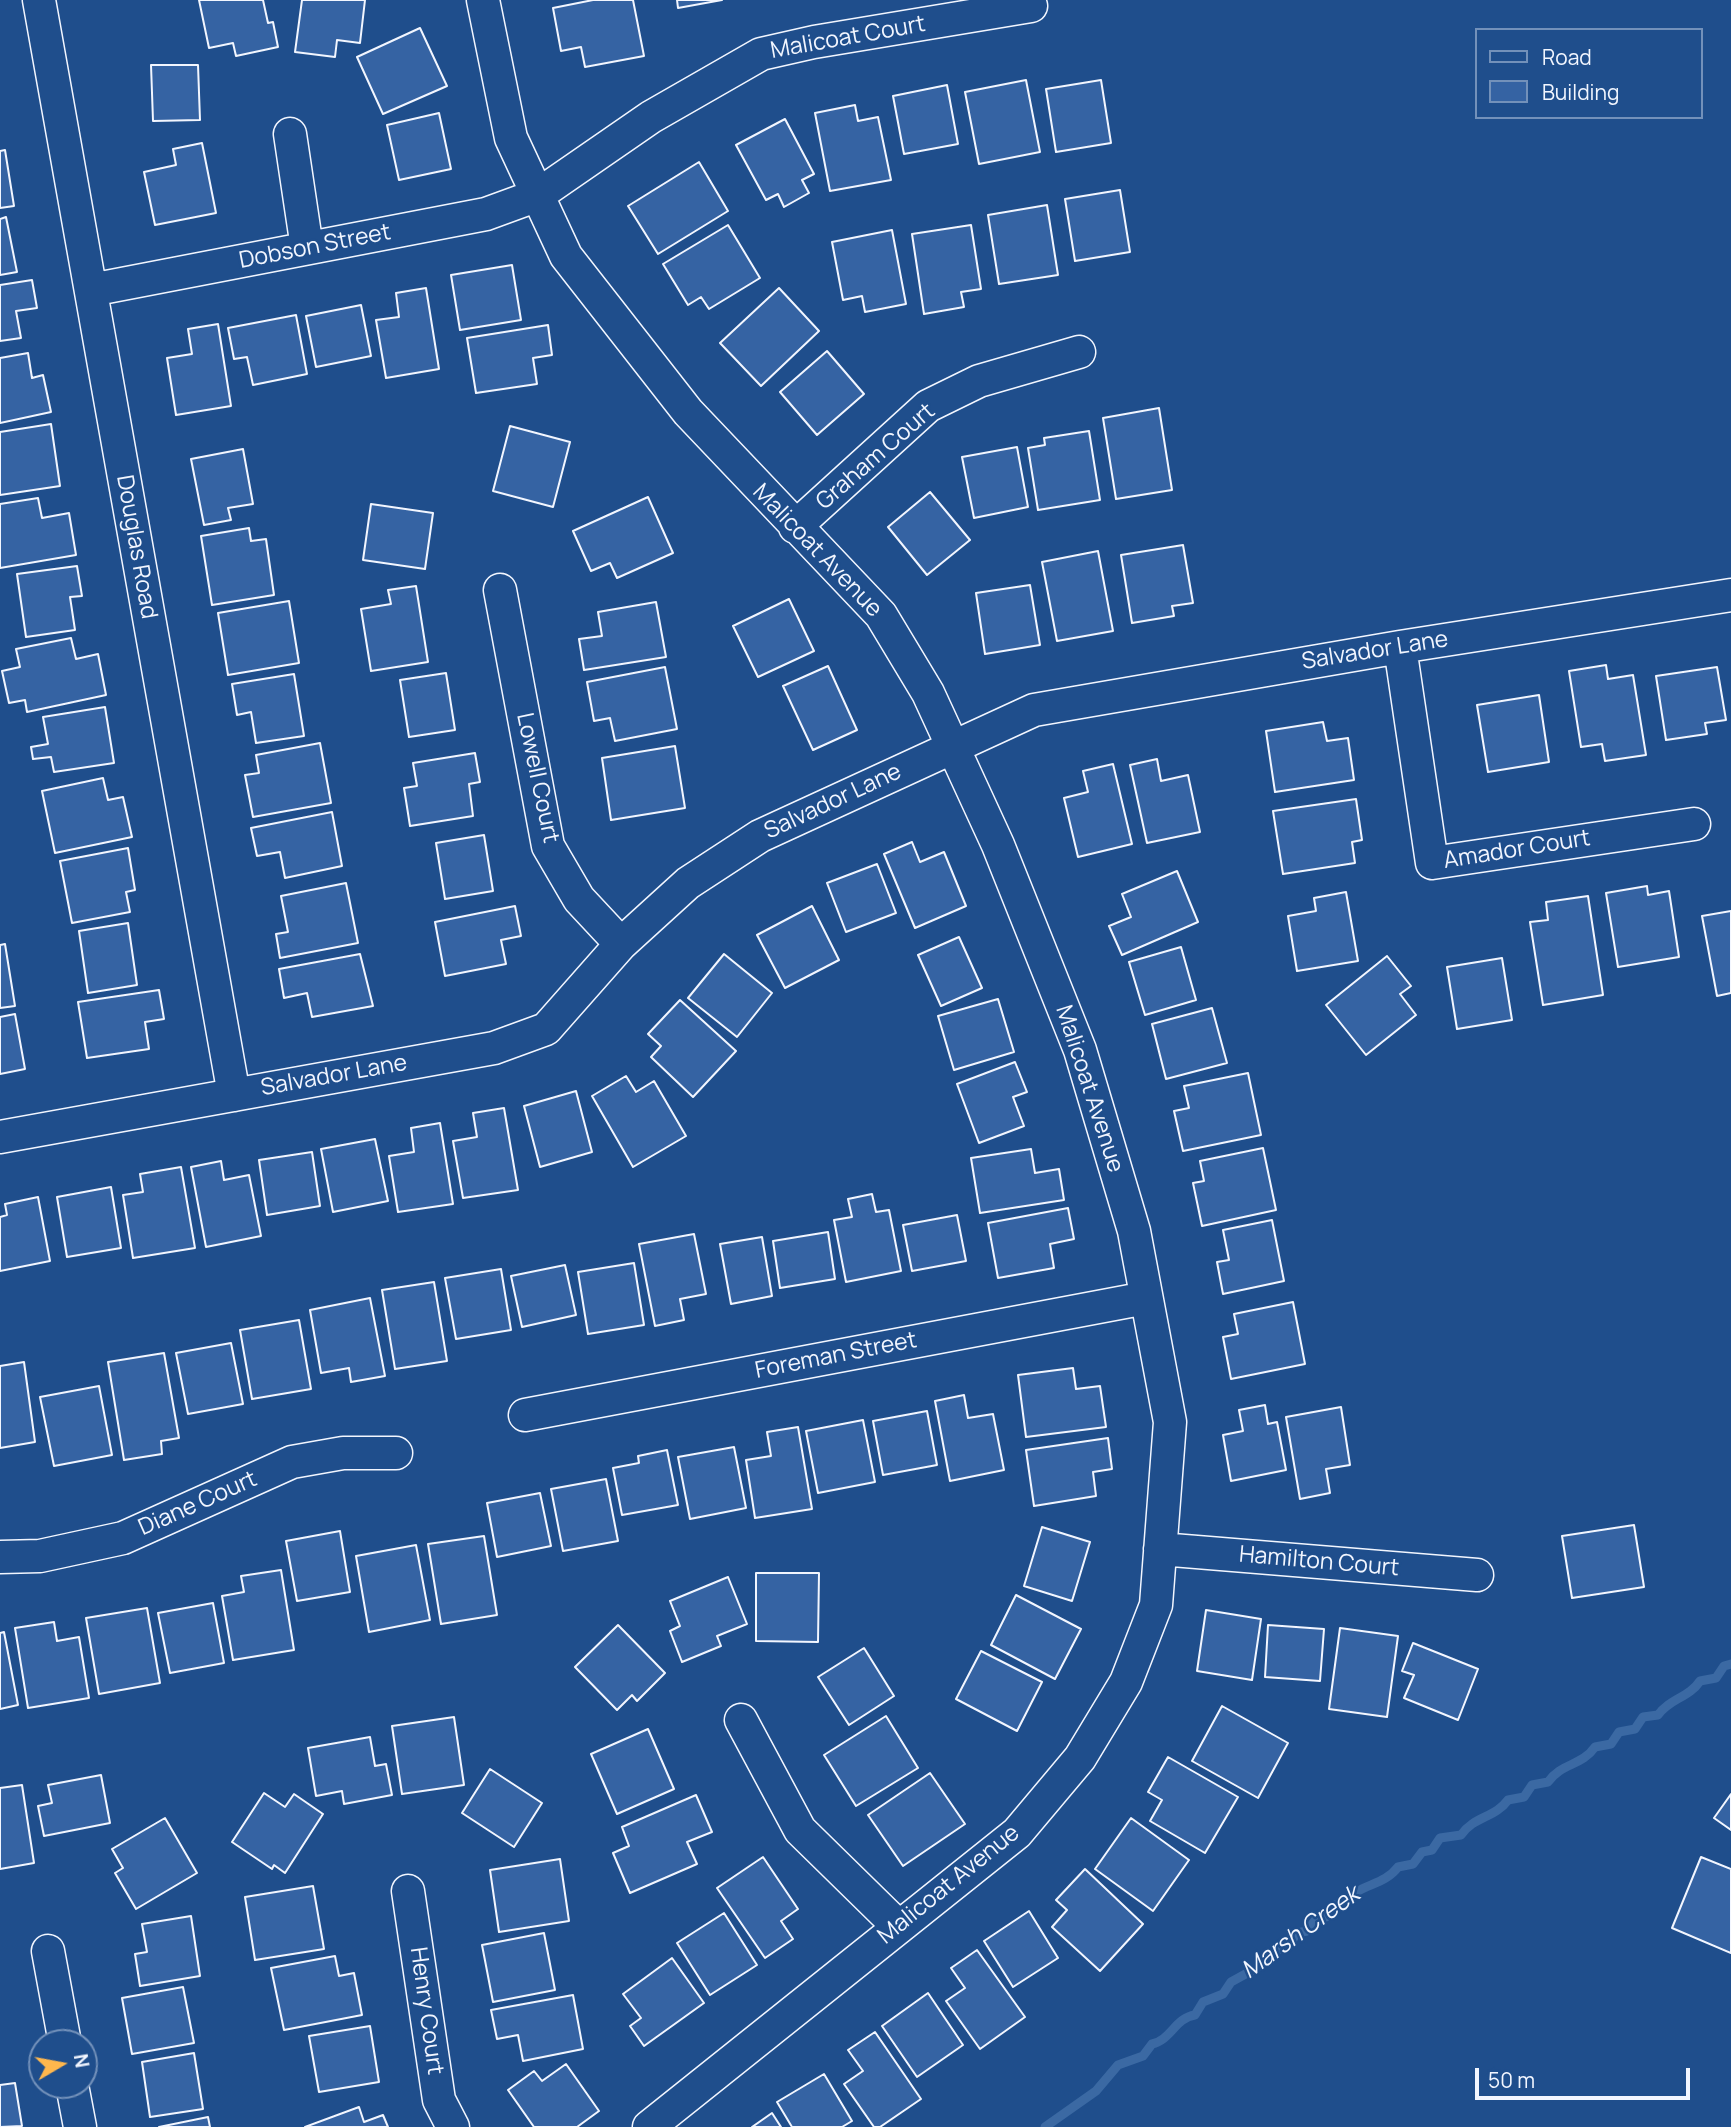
<!DOCTYPE html>
<style>
body{margin:0}
#map{position:relative;width:1731px;height:2127px;overflow:hidden;background:#1f4e8c;font-family:Manrope,sans-serif}
canvas{display:block}
.legend{position:absolute;left:1475px;top:28px;width:228px;height:91px;box-sizing:border-box;background:#1f4e8c;border:2px solid #7391ba;margin:0;padding:9px 12px;list-style:none;font-size:21px;color:#f2f6ff}
.legend li{display:flex;align-items:center;gap:14px;height:35px}
.legend b{width:35px;border:2px solid #7391ba}
.north{position:absolute;left:28px;top:2029px;width:70px;height:70px;box-sizing:border-box;background:#1f4e8c;border:2px solid #7391ba;border-radius:50%;rotate:80deg;font-size:19px;font-weight:700;line-height:28px;text-align:center;color:#f2f6ff}
.north::after{content:'';display:block;margin:auto;width:24px;height:32px;background:#ffb74d;clip-path:polygon(50% 0,100% 100%,50% 72%,0 100%)}
.scale{position:absolute;left:1475px;top:2068px;width:215px;height:32px;box-sizing:border-box;border:4px solid #f2f6ff;border-top:0;padding-left:9px;font-size:21px;line-height:24px;white-space:nowrap;color:#f2f6ff;-webkit-text-stroke:5px #1f4e8c;paint-order:stroke}
</style>
<div id="map">
<canvas width="1731" height="2127"></canvas>
<ul class="legend">
<li><b style="height:9px;background:#1f4e8c"></b>Road</li>
<li><b style="height:19px;background:#3563a3"></b>Building</li>
</ul>
<div class="north">N</div>
<div class="scale">50 m</div>
</div>
<script>
const g = document.querySelector('canvas').getContext('2d');
g.lineJoin = 'round';
function stroke(path, color, width, dash) { g.strokeStyle = color; g.lineWidth = width; g.lineCap = dash ? 'butt' : 'round'; g.setLineDash(dash || []); g.stroke(path); }
function fillPath(path, color) { g.fillStyle = color; g.fill(path, 'evenodd'); }
function write(font, color, halo, rows, align = 'center') {
  g.font = font + ' Manrope,sans-serif'; g.lineWidth = 5; g.setLineDash([]); g.textBaseline = 'middle'; g.strokeStyle = halo; g.fillStyle = color; for (const [text, x, y, turn = 0] of rows) {
    g.save(); g.translate(x, y); g.rotate((+turn || 0) * Math.PI / 180); g.textAlign = isNaN(turn) ? turn : align; if (halo) g.strokeText(text, 0, 0); g.fillText(text, 0, 0); g.restore();
  }
}
stroke(new Path2D(`
 M1045 2127 1096 2091 1118 2065 1143 2056 1152 2044C1171 2040 1175 2018 1195 2015L1203 2002 1223 1994 1231 1982 1260 1966 1269 1954 1289 1945 1297 1933 1307 1931 1316 1919 1326 1917 1335 1905 1345 1903C1359 1883 1383 1887 1398 1867L1413 1864 1422 1852 1432 1850 1440 1838 1461 1835C1474 1816 1495 1818 1508 1800L1524 1797 1532 1785 1548 1782C1561 1763 1582 1766 1595 1747L1611 1744 1619 1732 1635 1729 1643 1717 1658 1715C1670 1698 1689 1698 1700 1681L1716 1678 1724 1666 1731 1664`), '#3b69a3', 9);
const building = new Path2D(`
 M199 0H263L268 23 273 22 278 47 236 56 233 43 209 48Z
 M302 0H365L360 43 337 40 335 57 295 52Z
 M593 0H633L644 56 585 67 581 47 561 51 553 8Z
 M677 0H722L678 8Z
 M420 28 447 86 383 114 357 57Z
 M151 65H198L200 120 153 121Z
 M1026 80 1040 152 979 164 965 92Z
 M1101 80 1111 143 1056 152 1046 89Z
 M947 85 958 144 904 154 893 96Z
 M855 105 858 121 878 117 891 180 830 191 815 113Z
 M439 113 451 169 399 180 387 125Z
 M785 119 814 174 802 180 809 193 784 207 778 194 766 200 736 145Z
 M202 143 216 213 155 225 144 172 176 165 173 149Z
 M5 150 14 206 0 208V151Z
 M699 162 728 211 658 254 628 206Z
 M1120 190 1130 252 1075 261 1065 199Z
 M1047 205 1058 275 999 284 988 215Z
 M6 217 17 272 0 275V219Z
 M728 225 760 278 709 309 701 297 688 305 663 264Z
 M971 225 981 289 961 292 964 307 924 314 912 234Z
 M892 230 906 304 865 312 862 296 843 300 832 242Z
 M512 265 521 320 460 330 451 275Z
 M32 280 37 308 16 311 21 338 0 341V285Z
 M426 288 439 369 386 378 376 320 399 317 396 293Z
 M779 288 819 331 761 386 720 343Z
 M361 305 371 356 316 367 306 316Z
 M296 315 307 374 253 385 247 357 234 359 228 328Z
 M218 324 231 406 176 415 167 358 192 354 188 329Z
 M548 325 552 355 533 358 537 384 476 393 467 338Z
 M827 351 864 394 817 435 780 392Z
 M28 353 32 378 43 375 51 412 0 423V358Z
 M1159 408 1172 490 1116 499 1103 418Z
 M51 424 60 486 0 495V432Z
 M510 426 570 442 553 507 493 491Z
 M1089 431 1100 500 1038 510 1028 448 1045 445 1044 438Z
 M1017 447 1028 507 974 518 962 457Z
 M243 449 253 504 228 508 231 520 204 525 191 459Z
 M930 492 970 540 927 575 888 527Z
 M648 497 673 553 617 578 610 563 591 571 573 531Z
 M38 498 42 518 69 513 76 555 0 568V504Z
 M371 504 433 513 425 569 363 560Z
 M249 528 251 541 266 539 274 595 212 605 201 536Z
 M1183 545 1193 603 1172 606 1174 616 1132 623 1121 555Z
 M1098 551 1113 631 1057 641 1042 562Z
 M77 566 82 596 70 597 75 630 26 637 17 574Z
 M1030 585 1040 645 985 654 976 593Z
 M416 586 428 662 371 671 361 609 391 604 388 590Z
 M789 599 814 651 758 677 733 626Z
 M289 601 299 663 228 675 218 613Z
 M656 602 666 657 584 670 579 639 602 636 598 612Z
 M71 638 76 659 98 654 106 695 27 712 25 700 9 703 2 671 20 667 16 649Z
 M1606 665 1608 679 1633 675 1646 755 1605 761 1602 744 1581 747 1569 671Z
 M828 666 857 730 813 750 783 686Z
 M665 667 677 729 615 741 610 718 594 721 587 682Z
 M1717 667 1726 720 1705 723 1707 734 1666 740 1656 676Z
 M446 673 455 730 409 737 400 680Z
 M294 674 304 736 256 743 251 712 237 715 232 684Z
 M1539 695 1549 762 1488 772 1477 705Z
 M105 707 114 763 54 772 51 757 33 759 31 747 48 744 43 717Z
 M1323 722 1327 741 1348 738 1354 780 1275 792 1266 731Z
 M320 743 331 803 253 817 245 775 259 773 256 755Z
 M675 746 685 808 611 820 602 758Z
 M475 753 480 782 469 784 473 816 410 826 404 788 417 786 413 763Z
 M1157 759 1161 781 1188 775 1200 832 1147 843 1130 765Z
 M1113 764 1132 844 1078 857 1064 798 1088 792 1083 771Z
 M103 778 108 800 123 797 132 837 55 853 42 791Z
 M1356 799 1362 840 1352 842 1355 863 1283 874 1273 811Z
 M332 812 342 866 285 878 280 852 257 856 251 828Z
 M484 835 493 891 445 899 436 843Z
 M912 842 920 862 944 852 966 906 915 928 884 854Z
 M128 848 135 890 126 892 130 912 72 923 60 861Z
 M877 864 896 913 846 932 827 883Z
 M1177 871 1198 922 1122 955 1109 926 1131 917 1122 894Z
 M346 883 358 943 280 958 276 934 288 932 281 896Z
 M1647 886 1648 895 1669 891 1679 957 1618 967 1606 893Z
 M1346 892 1358 961 1297 971 1288 916 1316 911 1314 898Z
 M1588 896 1603 995 1543 1005 1530 922 1548 920 1546 902Z
 M515 906 521 936 501 940 506 964 445 976 435 922Z
 M812 906 839 960 785 988 757 935Z
 M1731 911V993L1717 996 1702 916Z
 M128 923 137 985 88 993 79 931Z
 M959 937 982 988 941 1006 918 955Z
 M5 944 15 1006 0 1008V945Z
 M1181 947 1196 1000 1145 1015 1129 962Z
 M360 954 373 1006 312 1017 307 993 284 998 279 969Z
 M724 954 772 993 737 1037 688 998Z
 M1387 956 1411 986 1400 994 1416 1015 1366 1055 1326 1005Z
 M1502 958 1512 1020 1457 1029 1447 967Z
 M159 990 164 1019 145 1022 149 1049 87 1058 78 1002Z
 M998 999 1014 1052 954 1070 938 1016Z
 M680 1000 736 1051 693 1097 651 1057 661 1046 648 1034Z
 M1212 1008 1227 1063 1166 1079 1152 1024Z
 M15 1014 25 1069 0 1074V1017Z
 M1015 1062 1027 1092 1013 1097 1024 1126 979 1143 957 1084Z
 M1248 1073 1261 1135 1183 1151 1174 1111 1189 1108 1184 1086Z
 M626 1076 636 1092 654 1081 686 1136 633 1167 592 1096Z
 M576 1091 592 1152 540 1167 524 1106Z
 M504 1108 518 1190 463 1198 453 1141 477 1137 473 1113Z
 M440 1123 453 1204 398 1212 389 1156 414 1152 411 1128Z
 M375 1139 388 1201 333 1212 321 1149Z
 M1263 1148 1276 1210 1202 1226 1193 1183 1204 1181 1200 1161Z
 M1031 1149 1035 1173 1059 1169 1064 1200 980 1213 971 1158Z
 M312 1152 320 1206 267 1215 259 1160Z
 M221 1161 224 1180 249 1175 261 1236 206 1247 191 1167Z
 M181 1167 195 1248 133 1258 123 1195 143 1192 140 1174Z
 M111 1187 121 1248 67 1257 57 1197Z
 M872 1194 876 1212 889 1210 901 1271 846 1282 834 1220 852 1217 848 1199Z
 M38 1197 50 1261 0 1271V1217L7 1215 5 1204Z
 M1068 1208 1074 1239 1050 1244 1054 1268 998 1278 988 1223Z
 M957 1215 966 1261 912 1271 903 1225Z
 M1272 1220 1284 1281 1223 1294 1217 1262 1229 1260 1223 1230Z
 M828 1232 835 1279 780 1288 773 1241Z
 M694 1234 706 1294 680 1299 684 1320 655 1326 639 1244Z
 M762 1237 772 1296 731 1304 720 1244Z
 M634 1263 644 1325 588 1334 578 1272Z
 M565 1265 576 1315 522 1327 511 1276Z
 M501 1269 511 1330 456 1339 445 1278Z
 M434 1282 447 1361 395 1369 382 1290Z
 M370 1298 385 1376 351 1382 349 1368 321 1373 310 1310Z
 M1293 1302 1305 1364 1231 1379 1223 1337 1238 1334 1234 1314Z
 M299 1320 311 1389 252 1399 240 1330Z
 M231 1343 243 1404 188 1414 176 1353Z
 M164 1353 179 1438 161 1441 162 1454 124 1460 108 1362Z
 M24 1362 35 1442 0 1448V1366Z
 M1073 1368 1076 1389 1100 1386 1106 1427 1026 1437 1018 1375Z
 M99 1386 112 1455 54 1466 40 1397Z
 M964 1395 968 1418 993 1414 1004 1470 950 1481 935 1401Z
 M1265 1405 1268 1424 1277 1422 1286 1470 1231 1481 1223 1435 1243 1431 1239 1410Z
 M1341 1407 1350 1465 1326 1469 1330 1493 1300 1499 1286 1417Z
 M927 1411 937 1465 883 1475 873 1421Z
 M863 1420 875 1482 818 1493 806 1431Z
 M798 1427 812 1509 755 1518 746 1460 771 1456 767 1432Z
 M1108 1438 1112 1469 1093 1472 1096 1496 1034 1506 1026 1450Z
 M734 1447 746 1508 690 1519 678 1457Z
 M667 1450 678 1505 622 1515 613 1468 639 1463 638 1456Z
 M606 1479 618 1541 563 1551 551 1489Z
 M540 1493 551 1546 497 1557 487 1503Z
 M1634 1525 1644 1587 1572 1598 1562 1536Z
 M1042 1527 1090 1542 1072 1601 1024 1586Z
 M340 1531 350 1592 297 1601 286 1541Z
 M484 1536 497 1615 441 1624 428 1544Z
 M416 1545 430 1620 369 1632 356 1556Z
 M281 1570 294 1650 233 1660 222 1596 244 1592 241 1576Z
 M756 1573H819L818 1642 756 1641Z
 M728 1577 747 1624 717 1636 721 1646 682 1662 670 1631 680 1626 670 1601Z
 M1016 1595 1081 1629 1055 1679 991 1645Z
 M213 1603 224 1663 170 1673 158 1613Z
 M147 1608 160 1683 99 1694 86 1618Z
 M1206 1610 1261 1619 1252 1680 1197 1671Z
 M54 1622 57 1641 79 1637 89 1698 28 1708 15 1628Z
 M618 1625 665 1673 637 1701 632 1695 617 1710 575 1667Z
 M1268 1625 1324 1629 1320 1681 1265 1677Z
 M1340 1628 1398 1636 1387 1717 1329 1709Z
 M4 1632 18 1705 0 1709V1633Z
 M1413 1643 1478 1669 1458 1720 1404 1698 1414 1675 1402 1671Z
 M864 1648 894 1696 849 1725 818 1677Z
 M981 1651 1042 1682 1017 1731 956 1699Z
 M1222 1706 1288 1743 1258 1798 1192 1761Z
 M886 1716 918 1768 856 1806 824 1755Z
 M454 1717 464 1785 402 1794 392 1726Z
 M648 1729 674 1789 617 1814 591 1754Z
 M370 1737 375 1766 386 1764 392 1795 344 1804 342 1791 316 1796 308 1748Z
 M1168 1757 1238 1797 1205 1853 1150 1821 1162 1800 1148 1792Z
 M490 1769 542 1803 514 1847 462 1813Z
 M930 1773 965 1824 903 1866 868 1815Z
 M101 1775 110 1823 44 1836 38 1806 52 1803 48 1785Z
 M22 1785 34 1863 0 1869V1788Z
 M264 1793 285 1807 294 1794 323 1814 285 1873 274 1865 272 1869 232 1842Z
 M1731 1794V1830L1714 1818Z
 M696 1795 712 1832 687 1842 697 1864 630 1893 613 1853 629 1846 622 1827Z
 M165 1818 197 1873 136 1909 115 1873 123 1868 112 1849Z
 M1131 1818 1189 1860 1153 1911 1095 1869Z
 M763 1857 798 1909 781 1921 793 1939 765 1958 717 1888Z
 M1701 1857 1731 1869V1953L1672 1928Z
 M560 1859 569 1921 499 1932 490 1870Z
 M1085 1869 1143 1924 1100 1971 1052 1927 1067 1910 1056 1900Z
 M313 1886 324 1949 255 1960 245 1897Z
 M1029 1911 1058 1958 1013 1987 984 1941Z
 M724 1913 757 1965 710 1995 677 1943Z
 M191 1916 200 1976 140 1986 135 1954 147 1952 142 1924Z
 M544 1933 555 1990 493 2002 482 1945Z
 M977 1950 1025 2017 980 2049 946 2001 965 1988 951 1968Z
 M335 1956 339 1976 354 1973 362 2015 284 2030 271 1968Z
 M672 1958 704 2003 644 2046 630 2026 641 2018 623 1994Z
 M183 1987 194 2043 132 2054 122 1998Z
 M928 1993 963 2045 917 2077 882 2026Z
 M573 1995 583 2049 523 2061 518 2035 497 2039 491 2010Z
 M370 2026 379 2082 319 2092 309 2036Z
 M875 2032 921 2099 880 2127H874L844 2084 863 2071 848 2050Z
 M194 2053 203 2109 150 2117 142 2062Z
 M566 2064 599 2111 577 2127H534L508 2090 534 2071 542 2081Z
 M824 2074 852 2121 842 2127H792L777 2102Z
 M15 2083 22 2126 0 2127V2085Z
 M359 2107 364 2122 383 2115 388 2127H305Z
 M772 2113 781 2127H752Z
 M208 2117 210 2127H159Z`);
fillPath(building, '#3563a3');
stroke(building, '#f2f6ff', 2);
const minor = new Path2D(`
 M39 0 234 1095
 M483 0 511 138 566 256 688 412 881 615 928 693 998 845 1080 1050 1134 1231 1170 1422 1156 1605 1126 1682 1080 1758 1017 1833 649 2127
 M290 134 307 248
 M91 290 486 214 538 195 651 117 761 54 814 42 1031 6
 M795 527 928 406 979 381 1079 352
 M500 590 548 846 579 899 621 944
 M1400 647 1432 863 1694 824
 M0 1137 494 1048 546 1029 621 944 688 883 760 836 1034 710 1400 647 1731 595
 M525 1415 1146 1298
 M1160 1549 1477 1575
 M0 1557 40 1556 123 1538 292 1462 343 1453H396
 M741 1720 800 1830 899 1927
 M408 1891 439 2100 453 2127
 M48 1951 65 2043
 M72 2085 80 2127`);
stroke(minor, '#f2f6ff', 35);
stroke(minor, '#1f4e8c', 32);
write('23px', '#f2f6ff', '#1f4e8c', [
 ["Malicoat Court",848,38,-10],
 ["Dobson Street",315,247,-11],
 ["Graham Court",876,457,-41],
 ["Douglas Road",136,547,80],
 ["Malicoat Avenue",817,551,46],
 ["Salvador Lane",1375,651,-9],
 ["Lowell Court",537,778,78],
 ["Salvador Lane",833,802,-25],
 ["Amador Court",1517,850,-9],
 ["Salvador Lane",334,1076,-10],
 ["Malicoat Avenue",1089,1089,72],
 ["Foreman Street",836,1356,-11],
 ["Diane Court",198,1504,-24],
 ["Hamilton Court",1319,1562,5],
 ["Malicoat Avenue",949,1885,-39],
 ["Henry Court",426,2011,82]
]);
write('italic 24px', '#f2f6ff', '#1f4e8c', [
 ["Marsh Creek",1301,1933,-36]
]);
</script>
